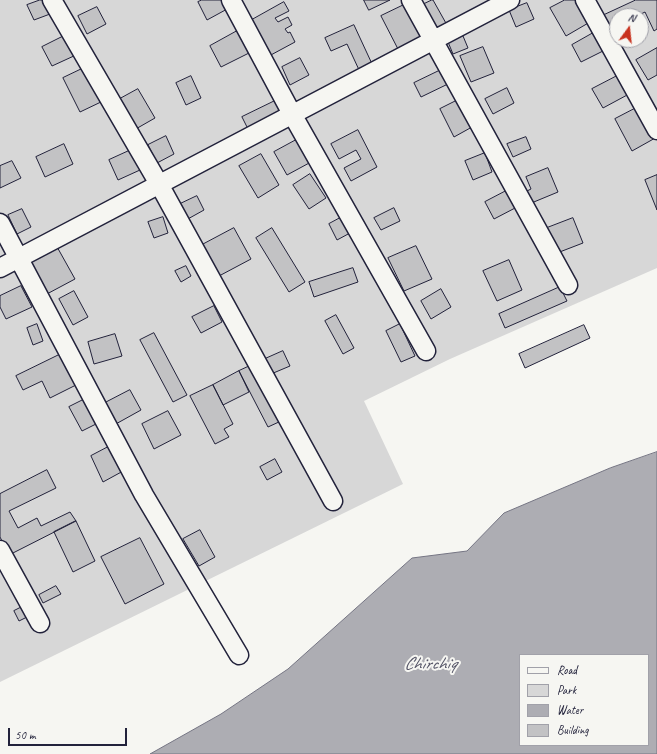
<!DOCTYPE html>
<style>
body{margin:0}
#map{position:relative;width:657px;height:754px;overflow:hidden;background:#f6f6f2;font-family:Caveat,sans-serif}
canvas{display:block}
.legend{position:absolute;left:519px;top:654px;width:130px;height:92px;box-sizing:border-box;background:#f6f6f2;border:1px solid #a1a1a9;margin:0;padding:5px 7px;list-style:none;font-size:12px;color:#22223b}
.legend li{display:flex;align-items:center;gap:8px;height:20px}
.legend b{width:20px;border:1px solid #a1a1a9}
.north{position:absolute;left:609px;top:8px;width:40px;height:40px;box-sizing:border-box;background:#f6f6f2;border:1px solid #a1a1a9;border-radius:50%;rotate:15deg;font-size:11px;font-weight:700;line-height:16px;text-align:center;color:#22223b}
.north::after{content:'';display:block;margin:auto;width:14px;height:18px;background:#c8321e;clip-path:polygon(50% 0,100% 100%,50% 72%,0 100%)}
.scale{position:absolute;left:8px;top:728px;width:119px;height:18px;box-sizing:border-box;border:2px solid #22223b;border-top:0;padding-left:5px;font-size:12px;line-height:14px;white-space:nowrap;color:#22223b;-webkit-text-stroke:3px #f6f6f2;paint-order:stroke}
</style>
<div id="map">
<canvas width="657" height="754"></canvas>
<ul class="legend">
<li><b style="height:5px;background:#f6f6f2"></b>Road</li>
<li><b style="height:11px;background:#d7d7d7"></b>Park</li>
<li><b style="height:11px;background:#adadb3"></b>Water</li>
<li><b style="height:11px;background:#c2c2c4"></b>Building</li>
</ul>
<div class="north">N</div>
<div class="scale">50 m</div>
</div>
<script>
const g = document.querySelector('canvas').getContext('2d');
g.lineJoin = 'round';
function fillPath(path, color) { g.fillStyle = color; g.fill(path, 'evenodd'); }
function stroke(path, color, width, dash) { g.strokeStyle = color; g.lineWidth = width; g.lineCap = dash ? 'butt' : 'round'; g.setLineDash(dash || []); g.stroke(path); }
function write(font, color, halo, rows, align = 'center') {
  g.font = font + ' Caveat,sans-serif'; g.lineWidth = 4; g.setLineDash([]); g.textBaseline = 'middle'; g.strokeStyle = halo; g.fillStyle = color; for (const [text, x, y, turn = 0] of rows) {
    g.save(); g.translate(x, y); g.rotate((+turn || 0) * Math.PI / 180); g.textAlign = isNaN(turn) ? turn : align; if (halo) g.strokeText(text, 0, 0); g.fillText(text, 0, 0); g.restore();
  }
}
fillPath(new Path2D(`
 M0 0H657V268L450 359 364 401 403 484 0 682ZM617 16H641V40H617Z`), '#d7d7d7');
const water = new Path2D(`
 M657 452V754H150L221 714 288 669 412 558 467 551 504 513 610 468ZM520 655H648V745H520Z`);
fillPath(water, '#adadb3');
stroke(water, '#757583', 1);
const building = new Path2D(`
 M40 0H44L50 14 34 20 27 5Z
 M202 0H225L229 8 207 20 198 2Z
 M364 0H390L369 10Z
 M432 0H433L447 25 434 31 420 6Z
 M565 0H578L590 22 566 36 550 8Z
 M636 0H657V29L654 31 645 12 637 16H617V26L609 30 602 16Z
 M284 2 289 11 275 18 278 22 288 17 292 25 285 29 288 33 290 32 295 42 269 56 250 21Z
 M408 3 426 38 399 51 381 16Z
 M527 3 534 19 516 27 509 10Z
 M97 7 106 24 87 34 78 16Z
 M354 25 373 66 360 72 347 44 331 51 325 38Z
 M239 30 251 52 221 67 210 46Z
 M595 32 605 50 581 62 572 45Z
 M66 35 76 55 52 66 42 47Z
 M463 36 468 48 453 54 448 42Z
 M483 47 494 73 471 82 460 56Z
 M657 48V75L648 80 636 60Z
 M300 58 309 75 290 85 282 67Z
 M86 67 103 101 80 112 63 78Z
 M443 69 450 83 421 97 414 83Z
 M619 75 629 94 603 108 592 89Z
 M191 76 201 98 186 105 176 83Z
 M507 88 514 103 493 114 485 99Z
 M138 89 155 118 134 130 118 100Z
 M281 98 287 111 248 129 242 117Z
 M458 100 472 127 454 137 440 109Z
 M640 106 657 137 632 151 615 119Z
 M358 130 377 167 351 181 344 168 361 159 356 150 339 159 331 144Z
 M166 136 174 154 157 163 148 145Z
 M526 137 531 149 513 157 507 144Z
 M298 139 311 162 287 175 274 152Z
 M64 144 73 164 45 177 36 157Z
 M131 150 140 170 118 180 109 160Z
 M485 153 492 172 473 180 465 161Z
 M261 154 279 185 258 198 239 166Z
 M12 161 21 178 0 188V166Z
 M548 168 558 192 529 204 525 192 531 189 526 177Z
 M310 174 326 198 309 209 293 185Z
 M657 175V210L645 180Z
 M508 190 517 207 494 219 485 202Z
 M197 196 204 210 186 220 178 205Z
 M394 208 400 221 381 230 374 218Z
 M22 209 31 227 17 234 8 215Z
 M163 217 168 233 154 238 148 222Z
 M342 217 350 233 337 240 329 224Z
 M573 218 583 243 557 253 547 228Z
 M234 228 251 259 219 276 202 245Z
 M272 228 305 282 289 292 256 238Z
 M56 245 75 279 45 295 26 262Z
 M416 246 432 279 404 291 388 258Z
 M509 260 522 290 497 301 483 271Z
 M186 266 191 276 181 282 175 271Z
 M353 268 358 282 314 297 309 282Z
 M21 286 32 307 6 319 0 307V296Z
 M560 287 567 301 505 328 499 314Z
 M441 289 451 307 431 319 421 301Z
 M74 291 88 317 73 325 59 299Z
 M214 306 222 322 201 333 192 317Z
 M336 315 354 348 343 354 325 321Z
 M37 324 43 341 33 345 27 328Z
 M400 324 415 356 401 362 386 331Z
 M584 325 590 338 525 368 519 354Z
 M154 333 187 395 173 402 140 340Z
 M115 334 122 356 94 364 88 342Z
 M283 351 290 366 271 374 265 359Z
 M61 354 76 385 50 398 42 381 23 390 16 376Z
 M252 365 281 421 268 427 239 371Z
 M239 371 249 392 223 405 213 385Z
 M213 385 233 424 224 429 229 437 215 444 190 396Z
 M130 390 141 410 114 425 103 404Z
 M87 398 100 422 82 431 69 407Z
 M168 411 181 435 154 449 142 424Z
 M112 445 125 470 103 482 91 456Z
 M275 459 282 472 267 480 260 467Z
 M47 470 56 488 9 511 18 528 37 518 41 526 70 512 76 521 9 555 0 537V494Z
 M76 521 95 561 73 572 54 532Z
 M200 530 215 557 199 566 183 539Z
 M140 538 164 584 125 604 101 557Z
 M56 586 61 594 43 603 39 595Z
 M24 606 29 616 19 621 14 611Z`);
fillPath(building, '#c2c2c4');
stroke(building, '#22223b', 1);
const minor = new Path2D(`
 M52 0 159 184 333 501
 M231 0 292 114 426 351
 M411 0 568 285
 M585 0 657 130
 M0 223 144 495 239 655
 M0 268 510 0
 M0 550 40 623`);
stroke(minor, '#22223b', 21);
stroke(minor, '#f6f6f2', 18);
write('italic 18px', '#535365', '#f6f6f2', [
 ["Chirchiq",430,664]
]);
</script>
